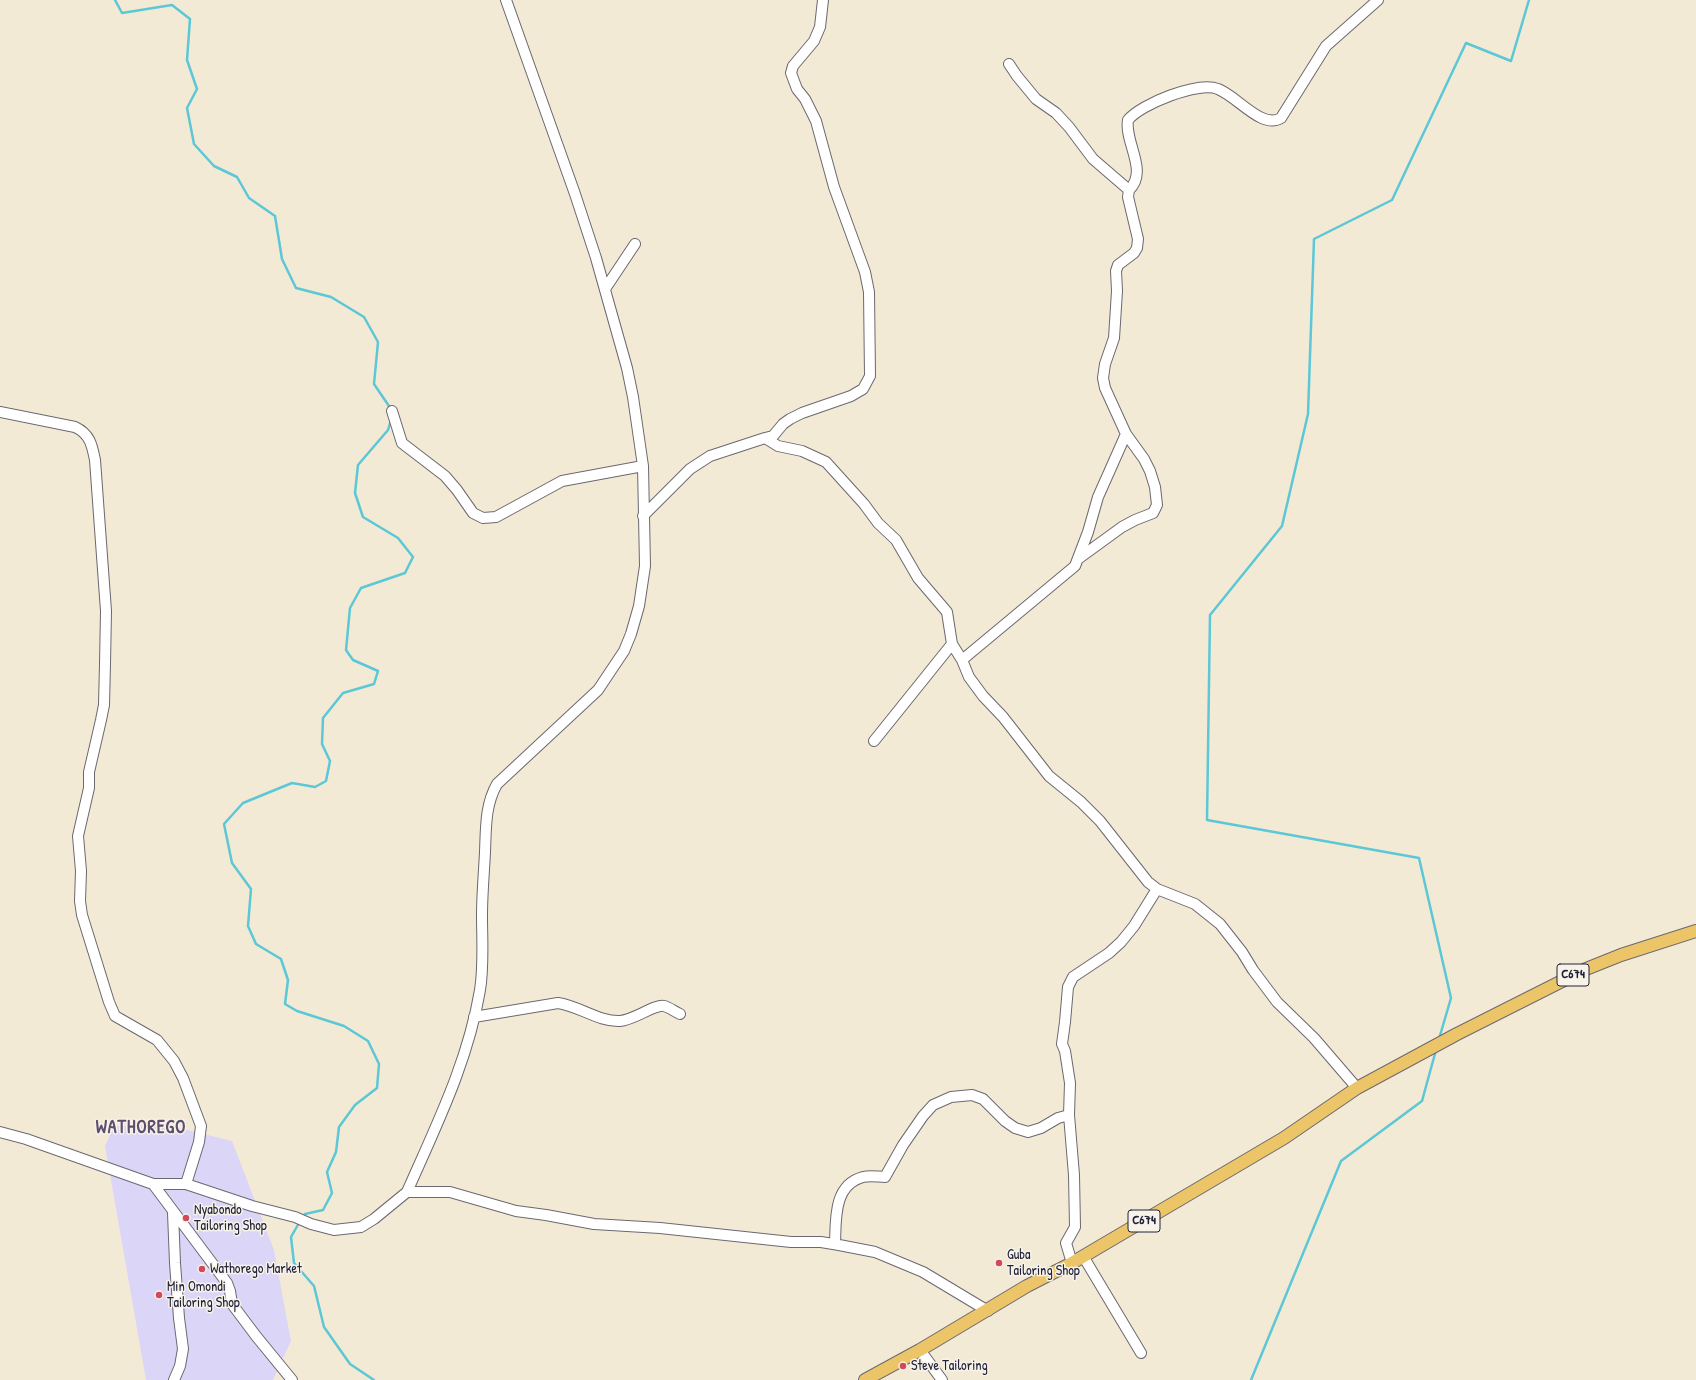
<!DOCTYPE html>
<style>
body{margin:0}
canvas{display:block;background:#f3ead5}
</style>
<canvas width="1696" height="1380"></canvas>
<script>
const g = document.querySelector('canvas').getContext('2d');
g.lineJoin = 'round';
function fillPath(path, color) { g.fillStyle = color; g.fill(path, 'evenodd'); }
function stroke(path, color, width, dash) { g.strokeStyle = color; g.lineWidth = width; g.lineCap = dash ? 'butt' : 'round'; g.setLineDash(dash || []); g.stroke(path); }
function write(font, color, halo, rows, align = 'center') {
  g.font = font + ' "Patrick Hand",sans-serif'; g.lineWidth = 3; g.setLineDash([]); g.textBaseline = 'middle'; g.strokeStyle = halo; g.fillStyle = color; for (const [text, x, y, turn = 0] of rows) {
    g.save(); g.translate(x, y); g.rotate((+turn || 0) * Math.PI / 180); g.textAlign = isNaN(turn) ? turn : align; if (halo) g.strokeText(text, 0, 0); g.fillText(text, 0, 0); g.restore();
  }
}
fillPath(new Path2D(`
 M163 1124 232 1141 274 1250 291 1341 273 1380H146L105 1146 114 1126Z`), '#dbd6f7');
stroke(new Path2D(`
 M115 0 122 13 172 5 190 19 187 60 197 89 187 108 194 144 214 166 237 177 249 198 275 216 282 259 296 288 331 297 364 317 378 342 374 384 391 409
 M1439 1039 1451 998 1419 858 1207 820 1210 615 1282 526 1308 414 1314 239 1392 200 1466 43 1511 61 1529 0
 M303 1217 305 1214 323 1210 332 1193 327 1172 336 1152 339 1127 355 1105 377 1088 379 1064 368 1041 344 1026 297 1011 285 1004 288 980 281 959 256 944 248 926 251 889 232 863 224 824 243 803 292 783 315 787 326 781 330 761 322 744 323 718 343 693 374 684 378 671 353 660 346 650 350 608 361 588 405 573 413 557 398 538 363 517 355 493 358 465 388 430 391 420
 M299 1223 291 1237 294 1263 314 1286 324 1327 350 1364 374 1380
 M1251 1380 1341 1161 1422 1101 1436 1050`), '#5cc7d6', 2.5);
const minor = new Path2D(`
 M1009 64 1017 76 1036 99 1056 113 1069 127 1093 159 1129 190
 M605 289 635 244
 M392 411 402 443 445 476 457 490 473 513 483 518 496 517 562 481 643 466
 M0 412 75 427C90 434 92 445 95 460L106 611 105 664 104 705 101 720 89 772V788L78 836 81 871 80 901 82 915 109 1002 115 1016 157 1040 174 1061 183 1078 201 1126 199 1142 186 1184
 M765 438 773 436 783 424 790 419 802 413 851 396 863 389 870 376 869 292 865 272 834 187 816 121 805 99 797 89 791 73 793 66 814 41 820 27 823 0
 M643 516 690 469 710 456 765 438 778 446 802 451 826 462 864 504 878 523 896 540 918 578 947 612 952 644 962 660 969 677 983 696 1003 717 1049 776 1081 802 1100 821 1148 882 1157 889 1195 904 1220 924 1242 952 1253 970 1277 1002 1314 1038 1357 1088
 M1078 559 1122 527 1135 520 1153 513 1157 505 1155 487 1150 471 1144 459 1126 434 1105 388 1103 378 1105 364 1114 338 1117 291 1116 271 1118 265 1134 253 1137 248 1138 239 1128 197 1129 190C1149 171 1124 142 1128 120 1141 104 1198 81 1218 89 1237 96 1262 130 1281 118L1326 46 1378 0
 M962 660 1075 566 1088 532 1098 497 1126 434
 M874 741 952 644
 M474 1017 558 1003C579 1006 599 1022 620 1021 634 1020 655 1004 664 1006 669 1007 675 1012 680 1014
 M0 1132 26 1139 153 1184H186L252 1206 295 1217 311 1224 334 1230 361 1227 374 1219 407 1192H450L516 1211 546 1215 594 1224 660 1228 791 1242H821L839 1245 875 1252 923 1272 988 1311
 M153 1184 227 1283 230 1291 232 1304 256 1336 292 1380
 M407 1192C436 1126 468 1062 480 990 484 966 482 940 482 915 482 894 484 873 485 852 486 828 485 805 497 784L598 690 624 651 631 634 639 606 645 566 643 466 633 397 627 368 596 258 575 194 506 0
 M173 1213 175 1263 179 1318 183 1349 180 1366 174 1380
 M835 1244C836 1220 833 1185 863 1177 871 1175 878 1177 885 1177L903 1145 923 1116 933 1105 951 1097 972 1095 983 1099 1005 1121 1015 1128 1028 1132 1041 1128 1058 1118 1069 1115
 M1083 1256 1141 1353
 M1072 1263 1066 1243 1075 1227 1074 1175 1069 1115 1070 1083 1065 1051 1062 1044 1065 1022 1068 987 1073 977 1109 953 1121 942 1134 926 1157 889
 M920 1350 942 1380`);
const major = new Path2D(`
 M865 1380 920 1350 1027 1286 1072 1263 1284 1138 1357 1088 1457 1034 1586 969 1621 955 1696 931`);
stroke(minor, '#6b6871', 12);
stroke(major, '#6b6871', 14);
stroke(minor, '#fff', 10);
stroke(major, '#edc569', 12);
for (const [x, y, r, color] of [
 [186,1218,4,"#d1495b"],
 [999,1263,4,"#d1495b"],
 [202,1269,4,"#d1495b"],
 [159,1295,4,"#d1495b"],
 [903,1366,4,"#d1495b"]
]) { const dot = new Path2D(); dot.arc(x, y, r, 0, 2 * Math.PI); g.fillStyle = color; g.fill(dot); stroke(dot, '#f7f3e8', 1.5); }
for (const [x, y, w] of [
 [1573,975,32],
 [1144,1221,32]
]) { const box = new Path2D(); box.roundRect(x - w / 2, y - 11, w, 22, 3); g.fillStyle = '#f7f3e8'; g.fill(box); stroke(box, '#22223b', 1); }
write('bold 13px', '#22223b', null, [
 ["C674",1573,975],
 ["C674",1144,1221]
]);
write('14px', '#22223b', '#f7f3e8', [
 ["Nyabondo",194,1210],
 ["Tailoring Shop",194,1226],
 ["Guba",1007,1255],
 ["Tailoring Shop",1007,1271],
 ["Wathorego Market",210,1269],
 ["Min Omondi",167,1287],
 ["Tailoring Shop",167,1303],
 ["Steve Tailoring",911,1366]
], 'left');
g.letterSpacing = '1px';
write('bold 18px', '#5f4f6e', '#f7f3e8', [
 ["WATHOREGO",141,1128]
]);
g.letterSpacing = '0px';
</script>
